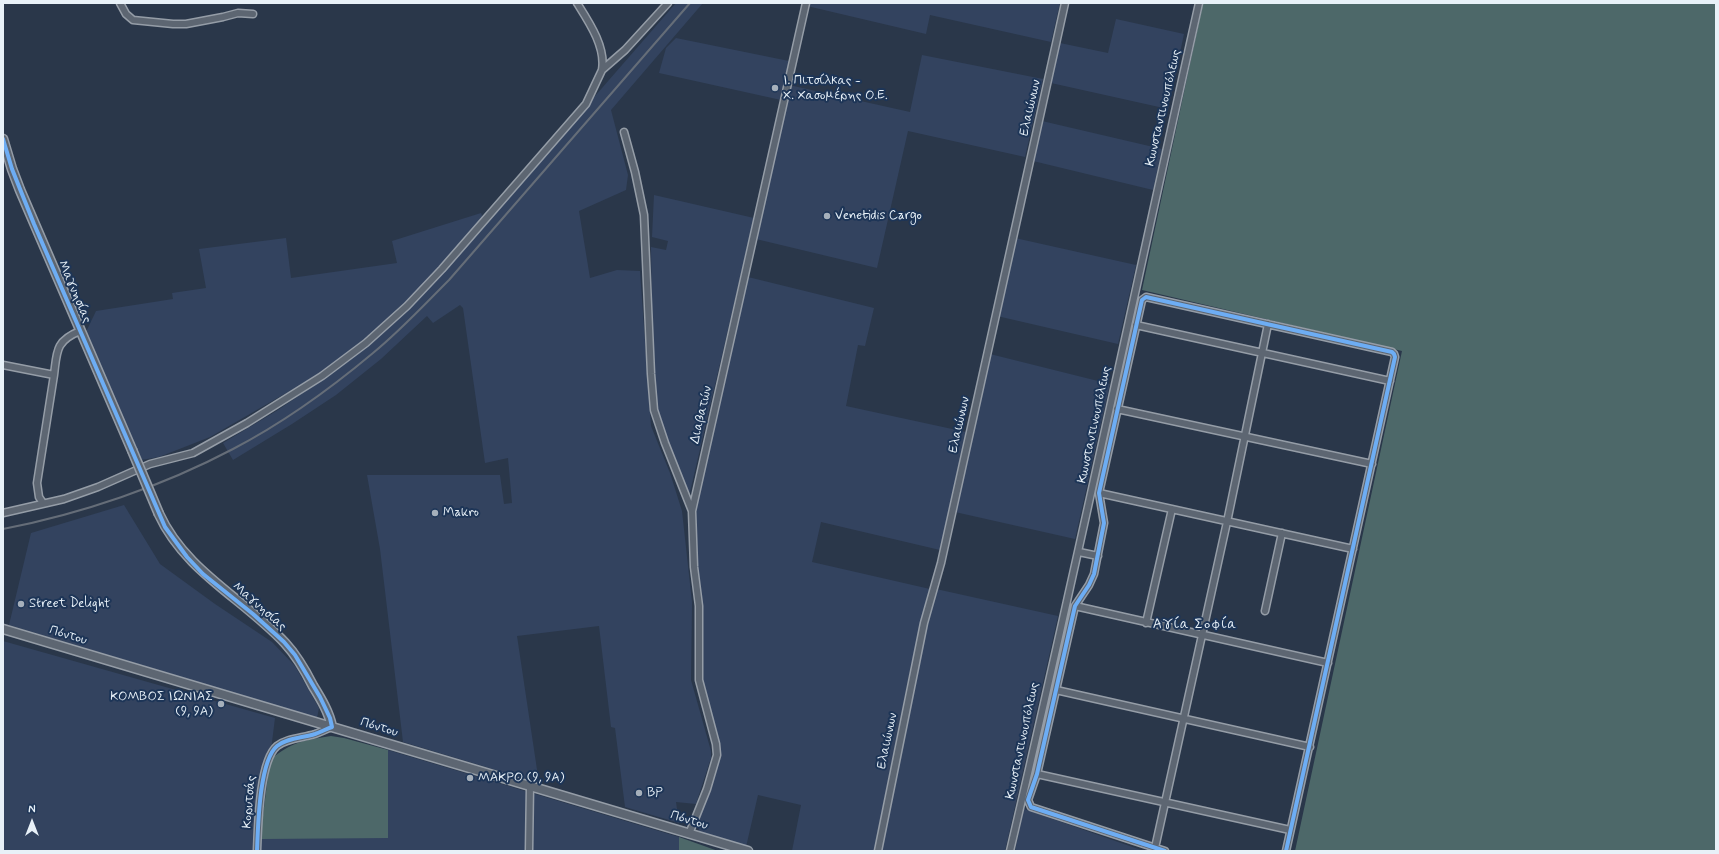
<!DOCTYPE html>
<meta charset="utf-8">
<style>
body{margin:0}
#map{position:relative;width:1719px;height:854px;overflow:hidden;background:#2a374a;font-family:Mynerve,sans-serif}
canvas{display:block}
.frame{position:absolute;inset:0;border:4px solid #e8f1f8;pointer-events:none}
.north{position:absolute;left:12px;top:802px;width:40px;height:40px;-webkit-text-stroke:3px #1d3557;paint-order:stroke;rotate:0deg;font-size:11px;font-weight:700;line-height:16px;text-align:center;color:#e8f1f8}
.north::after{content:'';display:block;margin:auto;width:14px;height:18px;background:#e8f1f8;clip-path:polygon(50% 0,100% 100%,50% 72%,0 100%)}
</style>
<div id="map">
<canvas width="1719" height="854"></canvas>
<div class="frame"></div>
<div class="north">N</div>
</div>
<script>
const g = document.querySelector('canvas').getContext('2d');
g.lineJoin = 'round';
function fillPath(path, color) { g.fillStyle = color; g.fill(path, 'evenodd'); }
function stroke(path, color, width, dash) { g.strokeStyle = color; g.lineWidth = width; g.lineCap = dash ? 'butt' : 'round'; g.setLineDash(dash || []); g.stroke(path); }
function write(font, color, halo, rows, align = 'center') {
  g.font = font + ' Mynerve,sans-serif'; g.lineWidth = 4; g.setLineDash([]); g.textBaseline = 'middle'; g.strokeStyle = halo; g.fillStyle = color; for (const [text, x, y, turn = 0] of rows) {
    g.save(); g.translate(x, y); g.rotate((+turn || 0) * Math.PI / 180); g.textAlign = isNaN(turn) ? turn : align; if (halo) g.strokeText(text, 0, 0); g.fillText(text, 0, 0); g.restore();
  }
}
fillPath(new Path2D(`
 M676 3H703L611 110 628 175 626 190 579 211 590 278 617 270 640 271 651 426 670 473 682 511 692 602 691 680 711 751V758L696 804 676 802 679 823 625 807 615 728 611 727 599 626 517 636 539 783 403 742 380 549 367 475H500L504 504 512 503 508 458 485 463 463 308 460 305 433 323 427 316 381 359 336 395 292 424 233 460 223 443 278 410 323 379 366 345 441 273Z
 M807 3H1060L1051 42 930 15 926 34 807 6Z
 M1116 19 1184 34 1168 109 1051 83 1060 43 1108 53Z
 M676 38 789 61 781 100 659 73 666 48Z
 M922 55 1043 79 1025 157 908 131 877 268 756 239 789 85 910 112Z
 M1042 121 1162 149 1153 190 1033 161Z
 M654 195 754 218 690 492 684 487 659 422 653 384 651 247 666 250 668 241 652 237Z
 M481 213 483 218 417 291 363 341 319 374 210 437 159 457 141 460 84 336 96 311 173 299 172 293 206 288 199 249 286 238 291 278 397 263 392 241Z
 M1015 238 1136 265 1118 344 997 316Z
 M748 277 874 308 865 346 858 345 846 406 966 432 940 550 821 522 812 562 930 589 911 665 874 851H792L801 805 758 795 746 847 702 834 699 831 698 823 718 757 703 692 700 668 694 515Z
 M990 354 1110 384 1075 539 955 512Z
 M124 505 160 564 215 604 272 642 295 666 319 708 317 718 9 625 31 533Z
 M936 589 1058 616 1005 851H880L926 627Z
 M3 641 275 718 260 838H388V750L679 837V851H3Z
 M1024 809 1144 851H1015Z`), '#33435f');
fillPath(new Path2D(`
 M1203 3H1716V851H1295L1402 351 1142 290Z
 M331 736 344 738 388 750V838L260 839 270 760C291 742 305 740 331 736Z
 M679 837 718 851H679Z`), '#4d6869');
const minor = new Path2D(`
 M120 3 126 14 133 20 173 24H186L223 17 238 13 253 14
 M602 70 625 50 668 3
 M624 132 635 172 644 215 651 374 654 410 665 443 692 511
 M1136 325 1390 381
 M3 365 54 375C57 352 55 341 80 331
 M1117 409 1372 464
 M1099 493 1353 549
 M43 503 39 497 37 483 54 375
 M3 513 64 499 98 487 150 464 193 453 247 423 322 376 366 343 407 306 442 269 586 104 602 70C606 47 589 22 577 3
 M1079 552 1098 556
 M1075 606 1328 663
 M1265 611 1282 533
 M1146 623 1172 509
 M1056 690 1310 747
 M1037 774 1290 830
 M689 834 707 789 717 755 716 744 699 680V606L694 567 692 511 806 3
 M1155 848 1227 522 1268 324
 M257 851C258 828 259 761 277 746 287 738 302 738 315 734 321 732 326 729 332 727
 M529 851 530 786
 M878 851 924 623 941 563 1065 3
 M1010 851C1076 569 1136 286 1199 3
 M1165 851 1031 807 1028 800 1037 774 1075 606 1089 585 1094 574 1104 523 1099 493 1142 300 1146 297 1392 352 1394 354 1395 357 1286 851`);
const tertiary = new Path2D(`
 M3 139 12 169 20 190 132 450
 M159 514C185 571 243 598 285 643 297 656 305 670 313 686 321 699 329 712 332 727
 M3 629 748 851`);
stroke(minor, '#959da7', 9);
stroke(tertiary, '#959da7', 11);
stroke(minor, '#5d6672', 6);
stroke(tertiary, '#5d6672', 8);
stroke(new Path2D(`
 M3 529C81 514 163 486 233 449 283 423 330 389 373 353 400 331 424 305 449 280L690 3`), '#656d78', 2);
const tertiaryBridge = new Path2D(`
 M132 450 159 514`);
stroke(tertiaryBridge, '#959da7', 11, []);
stroke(tertiaryBridge, '#5d6672', 8);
stroke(new Path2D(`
 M3 139 12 169 34 224 165 527 187 557 203 574 253 614 284 642 295 655 320 697 330 718 332 727C326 729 321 732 315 734 302 738 287 738 277 746 259 761 258 828 257 851
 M1165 851 1031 807 1028 800 1037 774 1075 606 1089 585 1094 574 1104 523 1099 493 1142 300 1146 297 1392 352 1394 354 1395 357 1286 851`), '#6dadf4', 4);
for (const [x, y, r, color] of [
 [775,88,4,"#a6b0bb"],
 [827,216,4,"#a6b0bb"],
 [435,513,4,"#a6b0bb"],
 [21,604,4,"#a6b0bb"],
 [221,704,4,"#a6b0bb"],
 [470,778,4,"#a6b0bb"],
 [639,793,4,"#a6b0bb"]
]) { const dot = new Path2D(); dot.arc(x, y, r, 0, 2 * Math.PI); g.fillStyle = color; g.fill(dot); stroke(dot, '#1d3557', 1.5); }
write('13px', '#e8f1f8', '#1d3557', [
 ["Ι. Πιτσίλκας -",783,81],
 ["Χ. Χασομέρης Ο.Ε.",783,96],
 ["Venetidis Cargo",835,216],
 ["Makro",443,513],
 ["Street Delight",29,604],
 ["ΚΟΜΒΟΣ ΙΩΝΙΑΣ",213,697,"right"],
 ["(9, 9Α)",213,712,"right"],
 ["ΜΑΚΡΟ (9, 9Α)",478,778],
 ["BP",647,793]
], 'left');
write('13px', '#e8f1f8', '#1d3557', [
 ["Ελαιώνων",1031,108,-77],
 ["Κωνσταντινουπόλεως",1164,108,-77],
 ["Μαγνησίας",74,292,67],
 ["Διαβατών",702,415,-77],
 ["Ελαιώνων",960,425,-77],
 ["Κωνσταντινουπόλεως",1095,425,-78],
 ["Μαγνησίας",259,607,41],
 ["Πόντου",68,636,17],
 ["Πόντου",379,728,17],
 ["Ελαιώνων",888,741,-78],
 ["Κωνσταντινουπόλεως",1023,741,-78],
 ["Κορυτσάς",250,802,-85],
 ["Πόντου",689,821,17]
]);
g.letterSpacing = '1px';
write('14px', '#e8f1f8', '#1d3557', [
 ["Αγία Σοφία",1195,625]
]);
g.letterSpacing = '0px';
</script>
